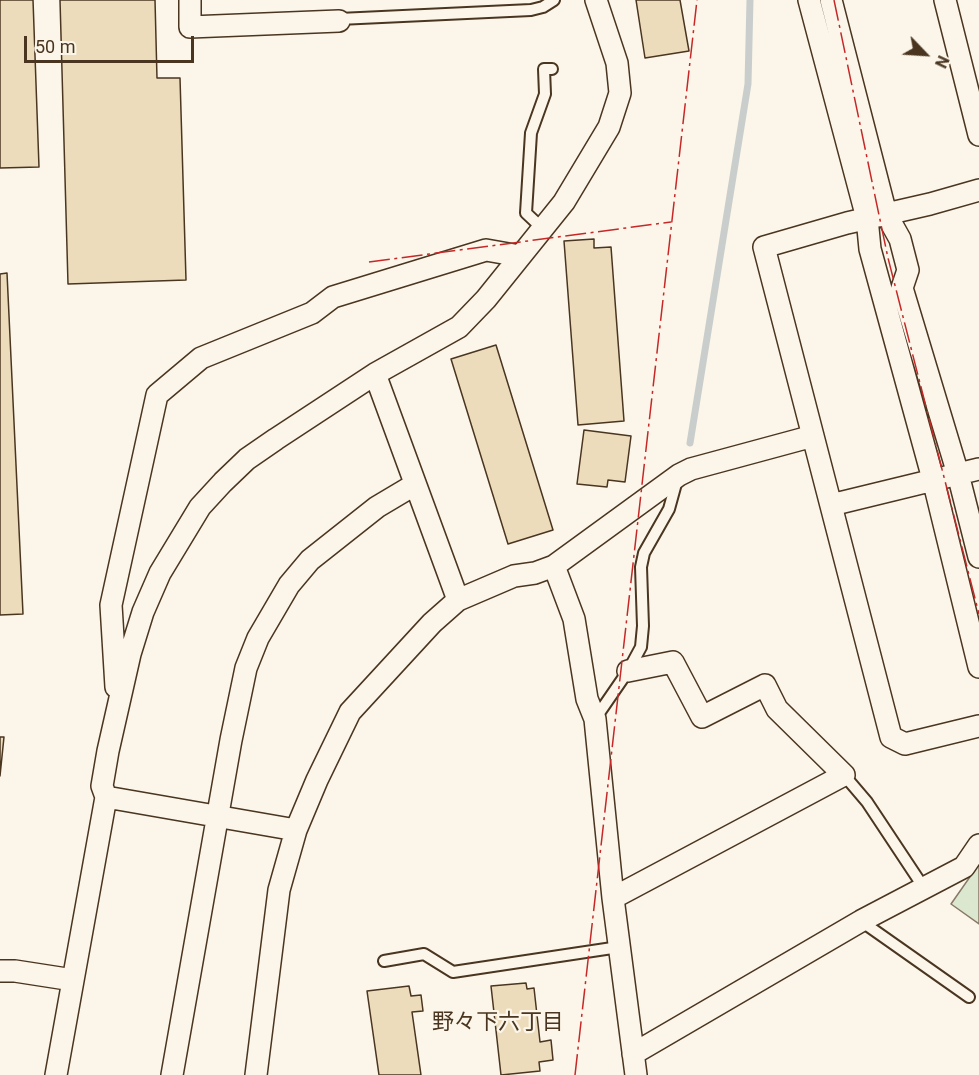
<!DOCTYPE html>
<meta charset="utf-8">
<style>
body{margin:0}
#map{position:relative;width:979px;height:1075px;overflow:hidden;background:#fbf6e9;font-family:Roboto,sans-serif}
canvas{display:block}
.north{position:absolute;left:895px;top:24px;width:60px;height:60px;-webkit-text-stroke:4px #fbf6e9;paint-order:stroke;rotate:115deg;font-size:16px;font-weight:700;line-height:24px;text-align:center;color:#4a3520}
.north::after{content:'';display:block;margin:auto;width:21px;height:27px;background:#4a3520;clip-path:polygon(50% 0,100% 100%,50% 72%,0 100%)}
.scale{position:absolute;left:24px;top:36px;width:170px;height:27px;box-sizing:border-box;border:3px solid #4a3520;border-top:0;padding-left:8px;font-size:18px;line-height:21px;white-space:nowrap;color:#4a3520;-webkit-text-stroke:4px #fbf6e9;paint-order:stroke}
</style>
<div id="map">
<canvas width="979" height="1075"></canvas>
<div class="north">N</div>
<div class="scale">50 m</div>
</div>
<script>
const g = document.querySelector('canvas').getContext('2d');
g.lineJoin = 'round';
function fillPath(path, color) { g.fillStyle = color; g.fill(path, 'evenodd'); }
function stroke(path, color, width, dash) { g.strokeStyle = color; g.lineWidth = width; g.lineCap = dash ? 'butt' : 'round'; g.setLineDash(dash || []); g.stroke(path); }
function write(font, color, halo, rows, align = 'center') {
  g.font = font + ' Roboto,"Noto Sans JP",sans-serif'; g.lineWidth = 4.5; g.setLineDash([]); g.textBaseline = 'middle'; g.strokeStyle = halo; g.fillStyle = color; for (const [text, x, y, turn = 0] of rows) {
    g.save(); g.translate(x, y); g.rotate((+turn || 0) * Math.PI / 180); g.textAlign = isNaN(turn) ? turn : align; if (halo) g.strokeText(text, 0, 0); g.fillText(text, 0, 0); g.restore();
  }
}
const green = new Path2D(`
 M979 864V924L951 904Z`);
fillPath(green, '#dce7d0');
stroke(green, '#887966', 1.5);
stroke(new Path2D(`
 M690 443 748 84 750 0`), '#c9cecd', 7);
const building = new Path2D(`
 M0 0H33L39 167 0 168Z
 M60 0H155L157 78H180L186 280 68 284Z
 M636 0H680L689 51 645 58Z
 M594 239V248L611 247 624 421 578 425 564 241Z
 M7 273 23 614 0 615V274Z
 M496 345 553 530 508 544 451 359Z
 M584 430 631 436 625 482 608 480 607 487 577 484Z
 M0 737H4L0 776Z
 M526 983 527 989 534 988 540 1042 551 1040 553 1060 539 1062 540 1071 501 1075 491 986Z
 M409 986 411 996 421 995 423 1011 412 1012 421 1075H379L367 991Z`);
fillPath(building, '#ecdcbc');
stroke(building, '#4a3520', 1.5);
const service = new Path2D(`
 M339 21V19L531 10 543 7 554 0
 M542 228 526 213 531 133 545 94 544 69H552
 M595 719 628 671 641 647 643 626 641 567 644 553 669 509 677 480
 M844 775 867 802 924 888
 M861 921 969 997
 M384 961 424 954 453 972 619 947`);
const minor = new Path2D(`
 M190 0V27L339 21
 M809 0 867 218 870 249 933 479 979 667
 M831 0 886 214 900 239 908 270 902 288 958 474 979 557
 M945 0 979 135
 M979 190 930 204 847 223 764 247 891 737 905 744 979 726
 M375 374 458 600
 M831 505 979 469
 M554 566 574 619 587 699 595 719 613 898 636 1075
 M116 687 111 605 157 395 201 358 312 313 333 297 486 250 520 256
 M106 797 296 830
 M613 898 844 775 777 709 765 685 702 717 673 662 628 671
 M0 971H15L73 980
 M633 1054 861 921 964 867 979 845
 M56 1075 106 797 102 786 108 751 130 654 143 612 160 573 200 507 223 482 247 459 276 439 375 374 459 327 486 299 564 202 609 127 620 93 617 63 596 0
 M172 1075 231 740 246 668 258 638 289 585 310 560 377 507 414 485
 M256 1075 279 890 296 830 317 780 350 712 432 623 458 600 514 576 535 573 554 566 679 475 691 469 813 436`);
stroke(service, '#4a3520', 14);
stroke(minor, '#4a3520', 24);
stroke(service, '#fbf6e9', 10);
stroke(minor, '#fbf6e9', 21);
stroke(new Path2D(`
 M834 0 888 258 979 614
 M369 262 671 222
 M575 1075 697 0`), '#c62828', 1.5, [21, 4.5, 3, 4.5]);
write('22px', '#4a3520', '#fbf6e9', [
 ["野々下六丁目",498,1023]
]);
</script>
